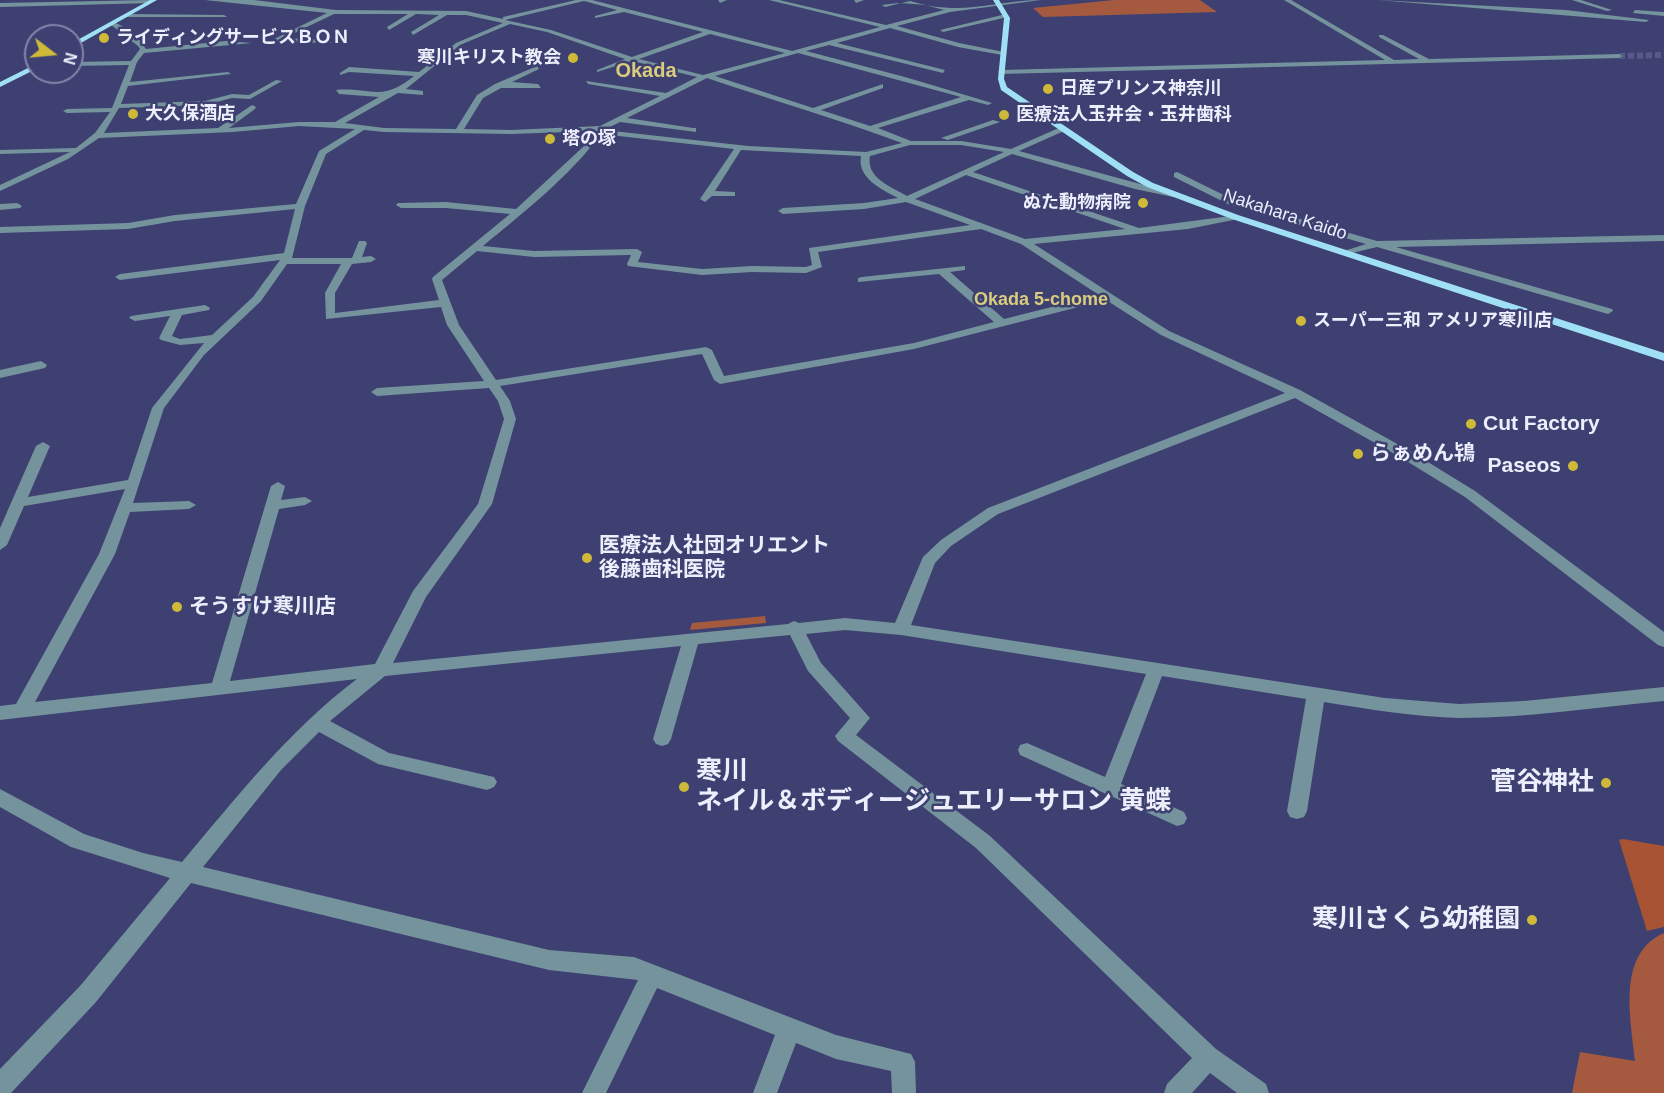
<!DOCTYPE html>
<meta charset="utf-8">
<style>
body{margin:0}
#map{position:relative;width:1664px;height:1093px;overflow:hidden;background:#3d4071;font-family:Arial,sans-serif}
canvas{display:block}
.north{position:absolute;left:24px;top:24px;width:60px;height:60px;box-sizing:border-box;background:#3d4071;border:2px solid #8386a8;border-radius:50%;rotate:106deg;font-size:16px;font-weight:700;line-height:24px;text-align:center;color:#eceefb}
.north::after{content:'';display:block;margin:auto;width:21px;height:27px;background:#ceb938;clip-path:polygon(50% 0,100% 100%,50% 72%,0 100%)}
</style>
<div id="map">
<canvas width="1664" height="1093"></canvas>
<div class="north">N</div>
</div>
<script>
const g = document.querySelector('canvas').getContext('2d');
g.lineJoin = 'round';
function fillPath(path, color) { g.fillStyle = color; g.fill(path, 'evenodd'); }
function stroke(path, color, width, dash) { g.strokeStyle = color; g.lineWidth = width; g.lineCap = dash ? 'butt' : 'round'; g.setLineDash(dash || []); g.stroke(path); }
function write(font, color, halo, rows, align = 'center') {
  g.font = font + ' Arial,"Noto Sans JP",sans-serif'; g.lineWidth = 5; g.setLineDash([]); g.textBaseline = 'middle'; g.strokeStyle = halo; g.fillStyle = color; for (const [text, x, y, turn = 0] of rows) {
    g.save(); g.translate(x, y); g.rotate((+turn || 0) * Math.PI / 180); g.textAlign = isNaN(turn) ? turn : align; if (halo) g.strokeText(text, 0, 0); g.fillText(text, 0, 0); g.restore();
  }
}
fillPath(new Path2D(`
 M1114 0H1200L1217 12 1043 17 1033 8Z
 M765 616 766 623 690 630 692 623Z
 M1664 933V1093H1572L1580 1052 1635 1061C1631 1019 1616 954 1664 933Z`), '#a55a40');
fillPath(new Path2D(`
 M1623 839 1664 846V927L1647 931 1619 840Z`), '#a95335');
stroke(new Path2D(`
 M1619 56 1664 55`), '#575a86', 6, [6, 3]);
fillPath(new Path2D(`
 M150 0 152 3 0 7V3Z
 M205 0H254L336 10 466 11 503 19V17L576 0H592L792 51 880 27 769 0H779L886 25 944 10 910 1 885 7 882 5C908 0 927 7 951 8 979 9 1011 0 1041 0L950 12 897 26 959 43 1004 52 1002 55 958 47 890 28 837 43 945 70 943 73 829 45 806 51 905 77 992 103 988 105 969 100 878 128 911 141H961L1011 149 1061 127 1065 129 1064 131 1019 151 1177 194 1173 197 1135 189 1012 154 973 172 1139 228 1238 215V219L1188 229 1034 244 1169 331 1300 390 1410 451 1475 491 1664 632V647L1658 645 1465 497 1400 457 1295 398 998 514 951 546 935 563 911 625 1385 698 1459 704 1524 701 1664 687V701C1596 707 1528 718 1460 718 1414 717 1368 709 1324 702L1307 811 1304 817 1297 819 1290 817 1287 811 1306 699 1162 676 1121 784 1184 812 1187 818 1184 824 1177 826 1020 755 1018 750 1020 745 1027 743 1105 777 1146 674 901 635 845 630 806 634 821 663 870 718 856 735 990 836 1216 1049 1266 1084 1269 1093H1237L1210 1073 1192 1093H1164L1167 1084 1192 1058 976 848 838 741 835 736 850 718 808 671 790 635 698 644 671 739 668 744 662 746 656 744 653 739 681 646 385 676 330 721 389 753 494 777 497 782 494 787 487 790 378 764 319 732 281 770 203 867 549 950 634 957 836 1035 911 1054 915 1062 916 1093H892L891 1071 836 1059 796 1043 777 1093H753L775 1035 657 988 606 1093H582L638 980 549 970 191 883 96 1002 11 1093H0V1069L80 986 170 878 71 847 0 807V789L84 834 143 853 182 862C237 797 289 730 357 679L0 720V706L16 704 99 554 125 489 24 506 7 545 0 550V528L36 446 43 442 50 446 28 497 128 480 152 408 204 343 180 345 161 340 159 338 170 316 135 321 129 318 131 316 205 305 210 308 209 310 182 315 172 336 180 339 212 335 253 297 280 260 120 280 115 277 120 274 284 253 295 209 175 221 128 229 0 233V227L128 223 175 215 296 204 319 151 355 129 299 126 233 132 99 138 68 159 0 191V185L70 152 0 154V150L76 148 95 133 110 112 67 113 63 111 67 109 112 108 129 65 72 66V62L131 61 140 49 138 46 110 24V22C123 23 139 37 146 49L226 41 252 43 144 53 137 62 130 82 228 72 231 74 128 86 121 104 205 101 232 94 249 95 276 80 282 81 250 99 232 98 205 105 119 108 104 133 218 128 252 105 256 107 255 109 229 128 299 122H335L379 97 339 94 336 90C373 87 380 103 414 76L349 72 340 75V73L349 67 419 72 456 43 503 23 466 15H447L413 35 411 32 439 15 416 14 389 30 387 27 408 14H334L284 38 329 40 331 43 276 42 274 39 327 13ZM584 1 617 10 595 16V18L624 12 703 32 632 57 551 30 505 20ZM510 24 547 32 625 59 597 70V72L632 61 697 77 666 93 586 81 588 84 660 96 600 126 511 130 464 129 483 98 501 88H541L538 84 512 82 539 69 537 66 495 84 477 95 456 129 384 128 345 123 398 93 423 95V91L406 89 460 45ZM710 34 785 53 703 75 639 59ZM798 53 961 97 870 126 821 110 883 88V84L813 108 715 76ZM707 78C772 100 837 119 902 143L866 152 748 146 604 130 620 122 696 132V128H693L627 118ZM364 130 384 132 511 134 596 131 583 147 516 209 446 202 398 203 396 205 401 208H446L510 214 433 277 432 279 439 300 335 313V293L352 264 371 262 376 259 371 256 362 257 367 243 365 241H359L352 258H292L305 206 326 154ZM601 134 734 149 700 199 705 202 712 196H735V192L715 191 741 150 861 156C857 178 881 189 898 198L864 203 783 208 778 211 783 214 864 209 906 202 970 225 809 248 812 265 806 267 752 266 702 269 638 262 642 252 637 249 534 251 483 246C524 212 569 177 601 134ZM910 145H961L1004 152 907 196C890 186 866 178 870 156ZM966 175 1125 229 1025 239 915 199ZM981 229 1021 244 1099 295 1004 319 950 272 965 270V266L862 277 858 278V282L939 274 994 322 914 343 724 376 712 350 706 347 496 380 459 325 442 280 477 251 534 257 631 255 627 264 628 266 702 275 752 272 806 273 822 267 818 252ZM287 264H341L325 293 326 319 441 307 447 325 484 381 377 388 371 392 377 396 489 388 498 401 504 419 478 504 413 591 375 664 230 681 279 509 305 505 312 501 305 497 281 500 285 486 278 482 271 486 212 683 35 702 115 554 130 512 189 509 196 505 189 501 133 503 164 408 204 355 261 301ZM1106 300 1161 335 1285 393 988 508 941 540 923 557 895 623 845 618 799 623 794 621 788 624 393 663 426 597 492 504 516 419 510 401 500 386 702 354 714 380 720 384 914 349Z
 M718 0H727L720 3Z
 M854 0H864L856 3Z
 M1284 0H1291L1394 60 1419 59 1379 37V35H1383L1429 59 1619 54 1622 56 1619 58 1001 74 998 72 1001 70 1385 60Z
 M1377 0 1566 10 1649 20 1646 22Z
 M1572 0H1581L1612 10 1607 11Z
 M1635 10 1664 12V16L1633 13Z
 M126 14 224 15 227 17H124Z
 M1006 14 1008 17 943 32 940 30Z
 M993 120 1000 122 948 140 941 138Z
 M1177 172 1234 200 1377 241 1664 235V241L1396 247 1612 309 1613 311 1608 314 1377 247 1344 255V251L1366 244 1228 204 1174 177V173Z
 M17 203 22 206 20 208 0 210V204Z
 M41 361 47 365 45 368 0 378V370Z`), '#75939d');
fillPath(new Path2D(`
 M150 0H157L72 48V43Z
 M993 0H999L1010 18 1004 79 1007 87 1133 172 1153 183 1238 215 1664 353V361L1232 219 1147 187 1127 176 1001 90 998 79 1004 18Z
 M36 64V69L0 87V82Z`), '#9fe0f4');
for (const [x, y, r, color] of [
 [104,38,6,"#ceb938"],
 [573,58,6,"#ceb938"],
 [1048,89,6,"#ceb938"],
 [133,114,6,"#ceb938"],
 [1004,115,6,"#ceb938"],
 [550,139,6,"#ceb938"],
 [1143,203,6,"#ceb938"],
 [1301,321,6,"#ceb938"],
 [1471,424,6,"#ceb938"],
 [1358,454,6,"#ceb938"],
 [1573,466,6,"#ceb938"],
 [587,558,6,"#ceb938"],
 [177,607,6,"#ceb938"],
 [1606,783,6,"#ceb938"],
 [684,787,6,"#ceb938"],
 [1532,920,6,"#ceb938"]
]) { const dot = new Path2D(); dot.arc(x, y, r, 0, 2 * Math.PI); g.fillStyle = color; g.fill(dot); stroke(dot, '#3d4071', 2); }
write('bold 18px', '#eceefb', '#3d4071', [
 ["ライディングサービスＢＯＮ",116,38],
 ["寒川キリスト教会",561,58,"right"],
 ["日産プリンス神奈川",1060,89],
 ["大久保酒店",145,114],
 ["医療法人玉井会・玉井歯科",1016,115],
 ["塔の塚",562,139],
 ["ぬた動物病院",1131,203,"right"],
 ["スーパー三和 アメリア寒川店",1313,321]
], 'left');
write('18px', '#eceefb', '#3d4071', [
 ["Nakahara Kaido",1285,215,18]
]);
write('bold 18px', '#dacc7e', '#3d4071', [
 ["Okada 5-chome",1041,300]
]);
write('bold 20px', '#dacc7e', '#3d4071', [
 ["Okada",646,71]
]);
write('bold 21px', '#eceefb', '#3d4071', [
 ["Cut Factory",1483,424],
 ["らぁめん鴇",1370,454],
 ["Paseos",1561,466,"right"],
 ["医療法人社団オリエント",599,546],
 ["後藤歯科医院",599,570],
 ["そうすけ寒川店",189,607]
], 'left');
write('bold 26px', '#eceefb', '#3d4071', [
 ["寒川",696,772,"left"],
 ["ネイル＆ボディージュエリーサロン 黄蝶",696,802,"left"],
 ["菅谷神社",1594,783],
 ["寒川さくら幼稚園",1520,920]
], 'right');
</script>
